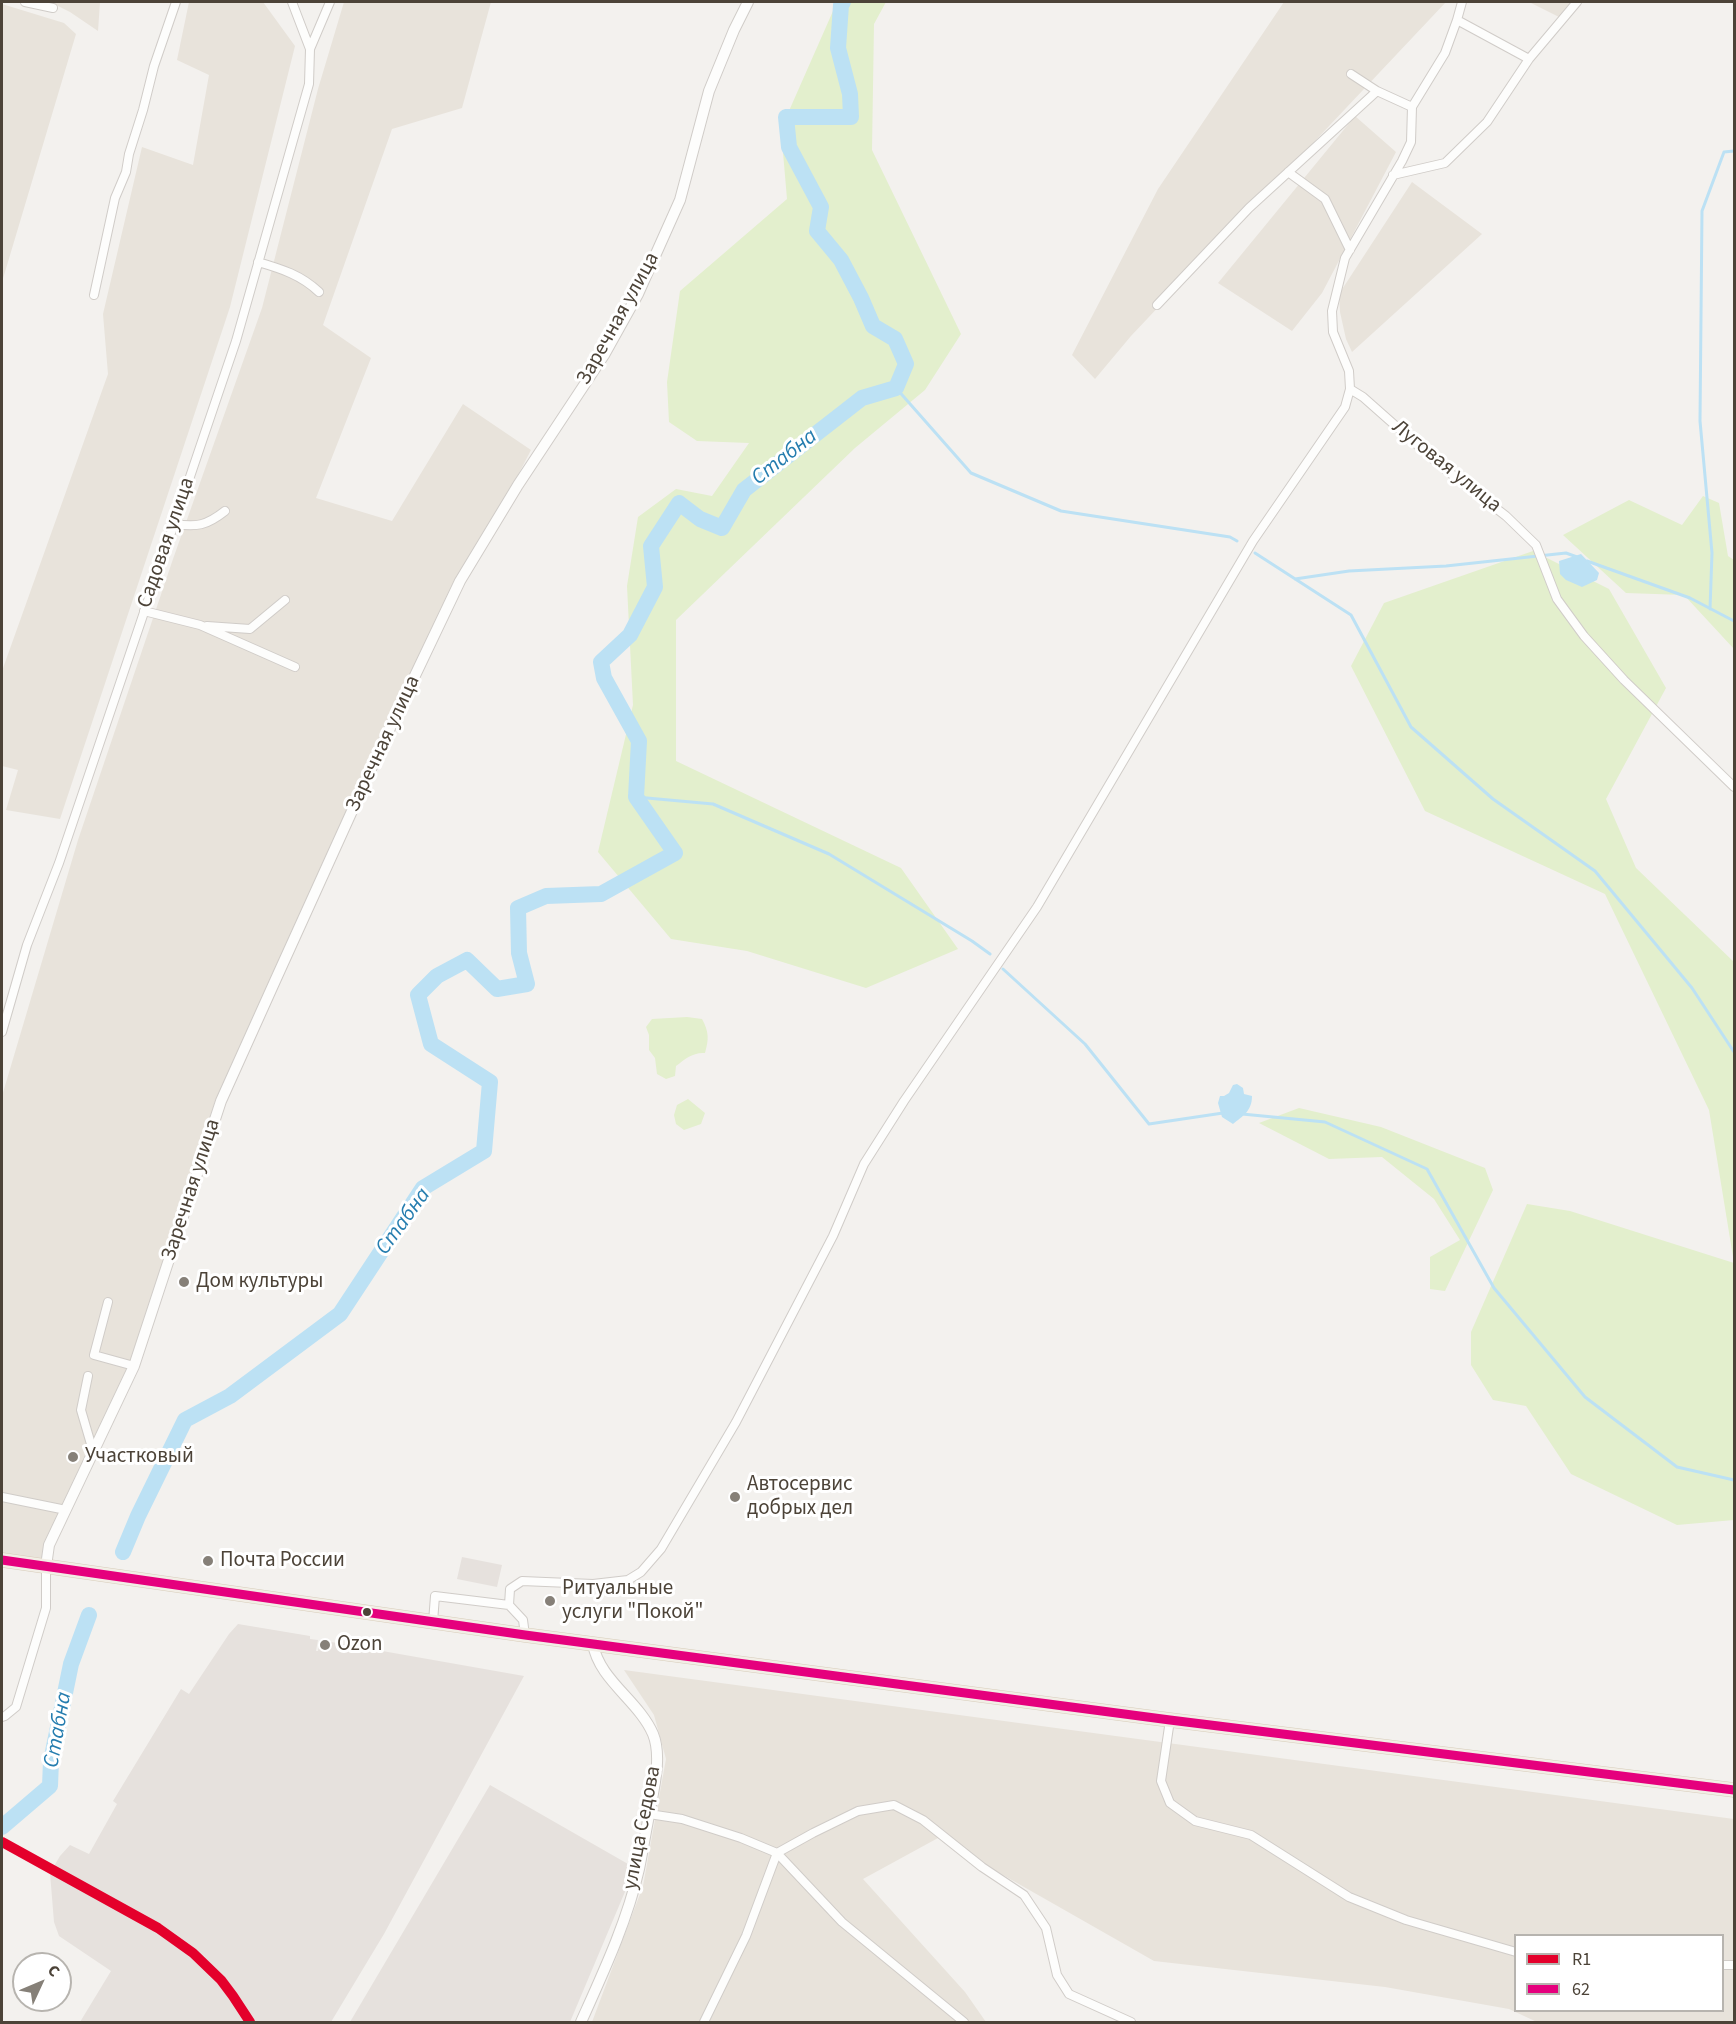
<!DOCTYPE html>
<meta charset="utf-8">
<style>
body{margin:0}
#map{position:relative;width:1736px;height:2024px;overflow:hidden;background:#f3f1ee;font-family:"Source Sans 3",sans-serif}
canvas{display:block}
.frame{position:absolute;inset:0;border:3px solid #4c4338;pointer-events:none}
.legend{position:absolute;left:1514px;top:1934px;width:210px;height:78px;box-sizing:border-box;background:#fff;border:2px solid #b7b4af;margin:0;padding:8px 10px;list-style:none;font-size:18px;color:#4c4338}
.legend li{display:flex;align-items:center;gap:12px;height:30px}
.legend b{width:30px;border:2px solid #b7b4af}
.north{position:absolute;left:12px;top:1952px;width:60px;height:60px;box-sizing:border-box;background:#fff;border:2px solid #b7b4af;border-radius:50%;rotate:46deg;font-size:16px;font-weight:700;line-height:24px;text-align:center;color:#4c4338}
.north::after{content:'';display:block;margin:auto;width:21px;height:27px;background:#868078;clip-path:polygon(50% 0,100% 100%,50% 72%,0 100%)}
</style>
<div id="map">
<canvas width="1736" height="2024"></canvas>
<div class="frame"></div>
<ul class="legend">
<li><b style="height:8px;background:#e4002b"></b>R1</li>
<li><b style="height:8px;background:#e5007d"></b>62</li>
</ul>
<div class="north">С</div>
</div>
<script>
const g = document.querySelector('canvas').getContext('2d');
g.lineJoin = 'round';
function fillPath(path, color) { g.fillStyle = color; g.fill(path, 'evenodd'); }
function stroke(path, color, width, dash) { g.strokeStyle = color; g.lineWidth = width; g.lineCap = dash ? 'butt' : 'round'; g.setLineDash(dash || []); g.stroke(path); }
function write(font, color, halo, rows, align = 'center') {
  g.font = font + ' "Source Sans 3",sans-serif'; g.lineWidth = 6; g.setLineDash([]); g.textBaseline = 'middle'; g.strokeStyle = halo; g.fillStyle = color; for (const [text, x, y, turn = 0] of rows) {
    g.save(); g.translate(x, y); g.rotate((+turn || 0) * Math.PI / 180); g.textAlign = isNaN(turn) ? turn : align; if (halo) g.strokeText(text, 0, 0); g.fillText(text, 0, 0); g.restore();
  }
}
fillPath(new Path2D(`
 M50 2H100L98 31 70 12Z
 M189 2H263L295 46 230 307 60 819 6 810 18 770 2 766V671L108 374 103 314 142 147 193 165 209 75 177 60Z
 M344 2H491L462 108 392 129 323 325 371 358 316 498 392 521 463 404 531 450 377 747 216 1099 128 1367 41 1559 2 1554V1096L78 840 173 559 262 308 318 89Z
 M1284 2H1446L1131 336 1095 379 1072 355 1158 189Z
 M1529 2H1577L1561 18Z
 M2 4 64 23 76 34 2 282Z
 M1355 116 1396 152 1322 293 1292 331 1218 283Z
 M1412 182 1482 234 1352 352 1346 339 1340 312 1339 294Z
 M624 1670 1734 1819V2022H1537L1509 2009 1385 1987 1154 1961 938 1838 863 1879 965 1992 986 2022H592L643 1886 666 1759 654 1715ZM1516 1936H1722V2010H1516Z`), '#e8e3db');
fillPath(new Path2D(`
 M462 1557 502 1565 497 1587 457 1579Z
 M238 1624 310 1636V1639L318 1640 316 1651H318L320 1640 524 1676 384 1934 331 2022H80L111 1971 59 1936 54 1922 50 1873 60 1856 70 1845 89 1854 117 1804 113 1801 181 1689 189 1694 229 1634Z
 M490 1785 635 1868 570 2022H350Z`), '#e6e1dd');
fillPath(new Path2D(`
 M837 2H886L874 24 872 150 961 334 925 390 855 448 676 620V761L901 868 958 949 866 988 747 951 671 939 598 852 633 705 627 586 638 517 676 489 712 496 749 443 697 441 669 422 667 382 680 291 787 199 781 129Z
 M1703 496 1719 503 1728 556 1734 560V649L1684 595 1626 593 1563 535 1629 500 1682 525Z
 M1533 551 1609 589 1666 688 1606 799 1636 868 1734 962V1520L1677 1525 1571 1474 1526 1406 1493 1400 1471 1365V1332L1527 1204 1570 1211 1734 1263 1709 1110 1605 894 1425 811 1351 666 1384 603Z
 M687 1017 702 1019C709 1032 709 1039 705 1053 693 1052 685 1059 676 1066L675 1076 666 1079 657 1074 655 1058 649 1050V1035L646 1027 652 1019Z
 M688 1099 705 1113 701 1124 684 1130 676 1124 674 1115 677 1105Z
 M1299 1108 1381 1127 1485 1168 1493 1190 1445 1291 1430 1289V1257L1460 1240 1434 1199 1382 1157 1329 1159 1259 1123Z`), '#e3efcd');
fillPath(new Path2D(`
 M1581 554 1599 573 1597 580 1582 587 1566 580 1560 574 1559 561Z
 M1237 1084 1243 1088 1244 1094 1252 1096C1252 1111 1243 1116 1233 1124L1222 1117 1218 1103 1220 1096H1224L1229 1093 1233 1085Z`), '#bce1f4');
stroke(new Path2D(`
 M896 388 971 473 1061 511 1230 537 1237 541
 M1255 553 1351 615 1411 727 1493 799 1595 871 1692 988 1734 1052
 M1587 561 1690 598 1734 621
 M1295 579 1349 571 1446 566 1566 553 1577 557
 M1710 609 1712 553 1700 421 1702 211 1724 152 1734 151
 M636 797 713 804 829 854 972 941 990 954
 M1003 969 1085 1044 1149 1124 1223 1113
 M1242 1114 1325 1122 1427 1169 1494 1288 1585 1397 1677 1467 1734 1480`), '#bce1f4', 3);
stroke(new Path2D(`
 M123 1552 138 1516 185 1420 230 1396 340 1314 423 1188 484 1151 490 1082 431 1044 418 995 437 976 467 960 497 989 527 984 519 953 518 908 546 896 601 894 675 853 636 797 639 741 604 678 601 662 630 635 655 587 651 546 679 503 700 519 722 528 744 490 862 398 896 388 906 364 895 339 873 326 861 298 841 260 817 231 821 207 789 147 786 117H851L850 94 838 48 841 5 843 2
 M2 1827 50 1786 51 1761 71 1664 89 1615`), '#bce1f4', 16);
const minor = new Path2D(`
 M25 2 53 8
 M1457 20 1462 2
 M310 49 330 2
 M1351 74 1377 91
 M1288 172 1325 199 1350 250
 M1393 175 1445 163 1487 122 1529 59
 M258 262C282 269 301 275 319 292
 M94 295 115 198 126 172 129 154 143 110 154 66 176 2
 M1157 305 1249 208 1377 91 1412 107
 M1350 389 1363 397 1441 466 1506 516 1536 545 1557 599 1584 636 1624 680 1734 787
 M174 524C197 527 206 526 225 511
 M144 611 200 625 295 667
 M207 626 250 629 285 600
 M2 1032 27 945 59 863 236 341 309 84 310 49 292 2
 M108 1302 94 1355 134 1366
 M88 1376 81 1410 93 1451
 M2 1497 66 1510
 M509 1605 523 1620 525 1635
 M433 1622 435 1596 509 1605 510 1589 522 1581 593 1584 628 1580 641 1572 661 1549 736 1422 833 1236 864 1164 904 1101 1037 907 1253 541 1345 407 1350 389 1349 371 1333 332 1332 311 1345 258 1402 161 1411 142 1412 107 1445 53 1457 20 1529 59 1577 2
 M2 1717 5 1716 16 1707 46 1608V1566
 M1170 1720 1161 1781 1170 1803 1195 1821 1251 1835 1349 1897 1406 1920 1516 1952
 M649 1814 682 1819 741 1838 777 1853 842 1922 964 2022
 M1722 1965H1734
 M704 2022 746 1936 777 1853 813 1833 858 1811 894 1805 923 1820 982 1867 1024 1895 1046 1928 1057 1975 1069 1994 1131 2022`);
const tertiary = new Path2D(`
 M46 1566 49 1545 134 1366 221 1101 275 981 381 747 460 581 518 485 604 355 638 294 680 200 709 91 734 30 748 2
 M581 2022C603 1973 627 1922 639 1869 643 1849 646 1830 650 1810 654 1787 662 1756 653 1734 639 1701 599 1680 593 1644`);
const primary = new Path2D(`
 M2 1560 525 1635 1170 1720 1734 1790`);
stroke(minor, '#d0ccc8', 10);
stroke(tertiary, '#d0ccc8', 12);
stroke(primary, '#d7cdba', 15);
stroke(minor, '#fdfdfc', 8);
stroke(tertiary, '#fdfdfc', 10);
stroke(primary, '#f2eee6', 14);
stroke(new Path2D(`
 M2 1560 525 1635 1170 1720 1734 1790`), '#e5007d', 9);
stroke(new Path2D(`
 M2 1842 158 1928 193 1953 221 1980 233 1996 250 2022`), '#e4002b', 10);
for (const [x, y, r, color] of [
 [184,1282,6,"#868078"],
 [73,1457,6,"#868078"],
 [735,1497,6,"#868078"],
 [208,1561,6,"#868078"],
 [550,1601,6,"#868078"],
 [367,1612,5,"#4c4338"],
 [325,1645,6,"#868078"]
]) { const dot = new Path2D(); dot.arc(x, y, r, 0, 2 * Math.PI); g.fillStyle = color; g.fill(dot); stroke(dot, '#fff', 2); }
write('21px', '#4c4338', '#fff', [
 ["Заречная улица",619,319,-61],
 ["Луговая улица",1446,467,39],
 ["Садовая улица",167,543,-71],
 ["Заречная улица",384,744,-65],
 ["Заречная улица",192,1190,-72],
 ["улица Седова",643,1828,-79]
]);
write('21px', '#4c4338', '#fff', [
 ["Дом культуры",196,1282],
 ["Участковый",85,1457],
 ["Автосервис",747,1485],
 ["добрых дел",747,1509],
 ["Почта России",220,1561],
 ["Ритуальные",562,1589],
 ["услуги \"Покой\"",562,1613],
 ["Ozon",337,1645]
], 'left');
write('italic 22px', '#257daf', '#fff', [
 ["Стабна",785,458,-38],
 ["Стабна",404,1222,-54],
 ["Стабна",59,1730,-80]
]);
</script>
